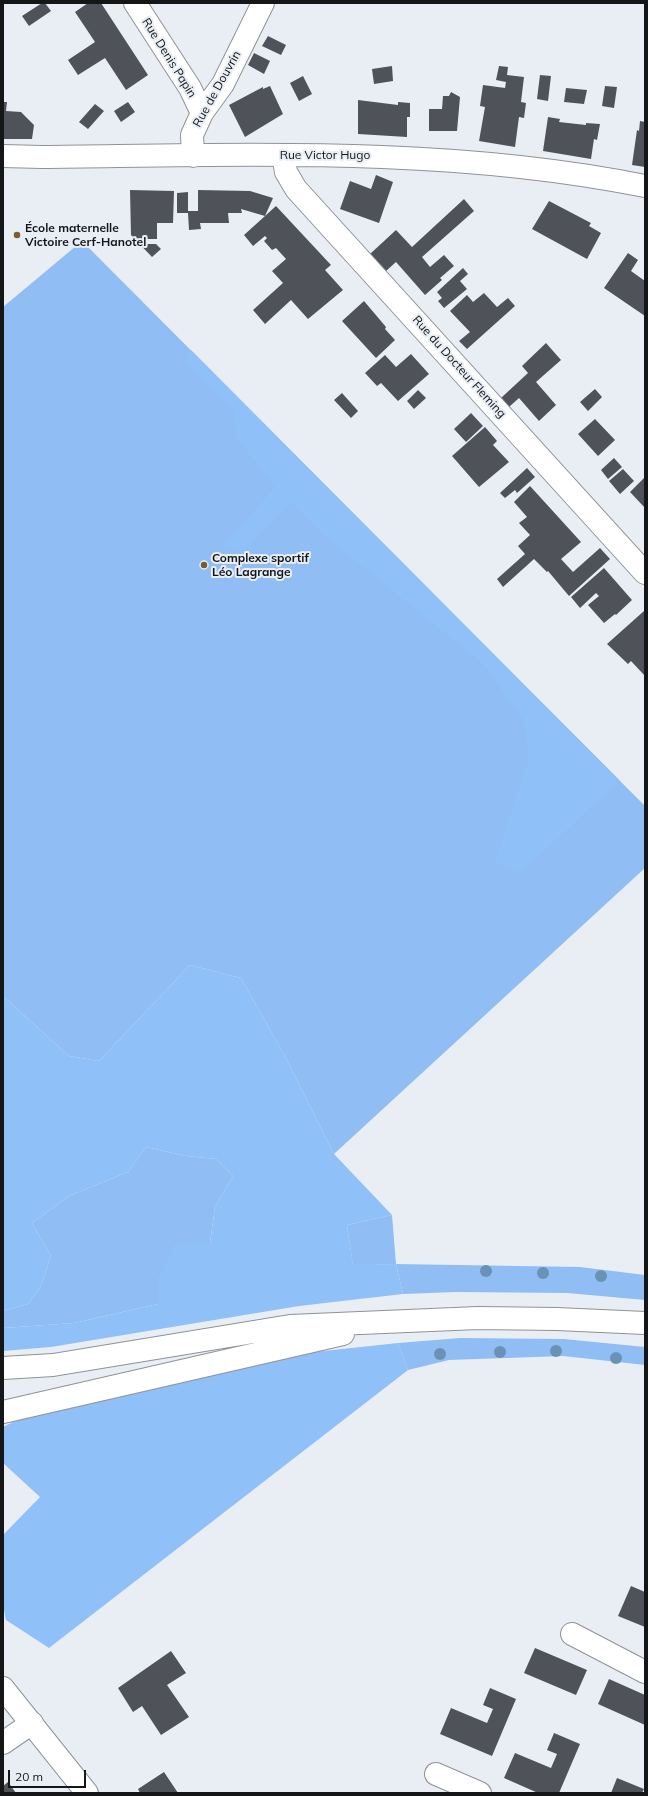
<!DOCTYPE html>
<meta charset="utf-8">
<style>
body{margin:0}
#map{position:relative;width:648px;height:1796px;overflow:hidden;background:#e9eef5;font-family:Mulish,sans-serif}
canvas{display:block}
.frame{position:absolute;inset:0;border:4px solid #141618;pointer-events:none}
.scale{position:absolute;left:8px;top:1770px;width:78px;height:18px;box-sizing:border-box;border:2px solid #141618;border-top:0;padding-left:5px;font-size:12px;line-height:14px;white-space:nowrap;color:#141618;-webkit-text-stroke:3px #e9eef5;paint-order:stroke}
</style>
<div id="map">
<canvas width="648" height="1796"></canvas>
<div class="frame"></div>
<div class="scale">20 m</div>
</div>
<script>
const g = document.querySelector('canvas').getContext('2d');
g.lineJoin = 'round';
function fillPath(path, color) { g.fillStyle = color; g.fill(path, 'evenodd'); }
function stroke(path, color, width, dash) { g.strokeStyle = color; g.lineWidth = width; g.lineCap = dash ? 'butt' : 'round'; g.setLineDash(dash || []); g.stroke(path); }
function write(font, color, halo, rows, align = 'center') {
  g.font = font + ' Mulish,sans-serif'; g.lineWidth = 4; g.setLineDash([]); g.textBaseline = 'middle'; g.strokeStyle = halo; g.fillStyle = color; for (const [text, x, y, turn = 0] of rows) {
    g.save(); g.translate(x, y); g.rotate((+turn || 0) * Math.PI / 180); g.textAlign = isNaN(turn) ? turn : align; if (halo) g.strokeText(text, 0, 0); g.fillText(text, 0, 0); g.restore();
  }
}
fillPath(new Path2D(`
 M82 241 645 806V868L334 1154 287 1060 241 978 190 965 99 1061 69 1056 3 996V307Z
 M146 1147 186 1156 216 1159 233 1176 215 1207 210 1243 158 1280V1304L74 1323 3 1328V1311L28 1304 41 1286 51 1256 32 1223 69 1196 128 1172Z
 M392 1215 396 1264 580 1267 645 1275V1300L567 1293 456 1292 403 1294 396 1264 353 1266 347 1225Z
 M460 1338 564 1339 645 1347V1365L563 1356 449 1360 408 1370 398 1343Z`), '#90bef4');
fillPath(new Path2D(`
 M191 350 620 781 520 873 495 862 529 759 524 721 483 664 325 536 292 503 242 552 222 547 275 487 236 437 234 410 186 362Z
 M190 965 241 978 287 1060 334 1154 392 1215 347 1225 353 1265 396 1264 403 1294 299 1306 51 1347 3 1351V1328L74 1323 158 1304V1280L174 1245 210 1243 215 1207 233 1176 216 1159 186 1156 146 1147 128 1172 69 1196 32 1223 51 1256 41 1286 28 1304 3 1311V996L69 1056 99 1061Z
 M398 1343 408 1370 49 1648 6 1620 3 1605V1535L40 1497 3 1463V1427L13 1422 66 1405 296 1354Z`), '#8fc0f7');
fillPath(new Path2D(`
 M42 3H45L51 11 29 26 22 16Z
 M88 3H101L148 75 126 90 105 58 78 75 68 60 95 42 75 12Z
 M268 36 286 45 281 55 262 46Z
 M254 53 270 61 264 74 248 65Z
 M392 66 393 81 374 84 372 69Z
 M499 66 508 67 507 75 524 77 521 102 526 103 524 118 519 117 515 147 479 141 485 107 480 106 483 85 505 88 506 82 496 80Z
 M540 75 551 76 548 101 537 99Z
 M303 76 312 94 299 101 290 83Z
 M270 86 283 114 245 137 229 105 263 87V89Z
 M605 86 617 87 614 108 602 106Z
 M566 88 587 90 584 104 564 102Z
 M451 92 460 97 457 131H429V109H442L443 96H449Z
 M358 100 398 105V102L410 103V117H407V137L358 134Z
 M3 102H7L6 111 21 112 34 125 32 139H3Z
 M128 102 135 112 121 122 114 111Z
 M95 104 104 111 88 129 79 122Z
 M548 117 560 119 559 122 586 125V123L600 124 597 140 594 139 591 159 543 151Z
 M640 121 645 122V167L632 165 637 130 639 131Z
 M376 175 393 182 379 223 340 209 350 181 371 189Z
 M130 190 174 191 173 223H157V239H144L141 242 145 246 148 244H156L161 249 152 257 131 235Z
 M198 190 250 191 273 198 265 216 276 206 331 265 325 270 343 290 308 319 291 300 265 324 253 310 283 283 272 271 286 259 276 248 272 250 264 241 267 238 265 236 253 246 244 235 265 216 241 209 242 213H228L229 223H200L201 229 189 230 188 213H177V193L188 192V211H198Z
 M464 199 474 211 422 257 430 267 444 255 454 266 440 278 442 280 425 295 396 262 386 271 370 254 396 230 412 247Z
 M549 201 591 223 589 226 601 233 587 259 532 229Z
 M628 253 638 260 631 271 645 281V316L604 288Z
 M463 268 468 274 460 281 467 289 444 308 438 301 442 298 437 292Z
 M484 293 497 307 508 298 515 306 467 349 459 341 470 332 450 311 467 295 473 302Z
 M364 301 386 327 385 329 395 340 376 358 342 321Z
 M546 343 561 360 536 382 556 405 539 421 519 398 509 407 501 398 528 373 522 366Z
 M411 354 429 374 398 401 381 383 377 386 365 373 385 355 396 367Z
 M595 389 602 397 588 411 580 402Z
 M418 390 426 398 414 409 407 401Z
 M342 393 358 411 351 418 334 400Z
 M471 413 483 426 466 442 454 429Z
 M595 419 615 440 598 456 578 434Z
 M485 427 497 441 493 445 509 462 479 487 452 456Z
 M614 458 622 467 608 479 601 470Z
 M527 468 535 477 517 493 515 490 505 498 500 493Z
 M623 469 634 481 620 494 609 481Z
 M645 477V508L630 492Z
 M530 486 581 542 561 559 573 572 600 548 610 559 569 596 548 571 547 572 534 559 503 587 497 579 525 554 518 546 530 535 519 523 527 517 514 502Z
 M604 568 632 600 616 615 615 614 604 623 588 605 599 596 596 593 580 608 571 597Z
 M644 611 645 612V676L631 661 628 664 607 644Z
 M631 1586 645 1592V1627L618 1616Z
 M535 1648 587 1670 576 1695 524 1673Z
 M171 1651 186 1673 167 1685 189 1717 161 1735 142 1706 133 1712 118 1688Z
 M609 1679 645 1695V1725L598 1704Z
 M490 1688 516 1699 492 1756 440 1734 451 1708 487 1723 493 1709 483 1705Z
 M554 1733 580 1744 559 1793H538L504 1778 515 1753 551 1768 557 1754 547 1750Z
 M164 1772 178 1793H140L138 1789Z
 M617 1778 644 1789 642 1793H611Z
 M8 1782 16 1793H3V1786Z`), '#4f5359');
const minor = new Path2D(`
 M135 3 190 88 202 113
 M283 155 286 172 296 189 645 573
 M3 156 42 157C244 155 446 146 645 186
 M193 156 192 135 202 113 223 84 263 3
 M572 1634 645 1672
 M3 1743 32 1723
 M436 1774 480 1793`);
const tertiary = new Path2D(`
 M3 1688 87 1793`);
const secondary = new Path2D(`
 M3 1368 53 1365 290 1326 478 1318 557 1319 645 1323
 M3 1412 343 1334`);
stroke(minor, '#8e9398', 24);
stroke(tertiary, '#8e9398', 24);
stroke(secondary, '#8e9398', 24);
stroke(minor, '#fff', 22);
stroke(tertiary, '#fff', 22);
stroke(secondary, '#fff', 22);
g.fillStyle = '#6a92b6';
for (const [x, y] of [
 [486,1271],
 [543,1273],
 [601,1276],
 [556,1351],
 [500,1352],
 [440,1354],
 [616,1358]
]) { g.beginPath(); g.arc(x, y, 6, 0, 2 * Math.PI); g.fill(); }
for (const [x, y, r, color] of [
 [17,235,4,"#7b5b31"],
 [204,565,4,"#7b5b31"]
]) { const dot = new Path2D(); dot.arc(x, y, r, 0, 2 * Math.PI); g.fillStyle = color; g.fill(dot); stroke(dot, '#e9eef5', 1.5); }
write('12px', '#141618', '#e9eef5', [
 ["Rue Denis Papin",169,58,58],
 ["Rue de Douvrin",217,89,-61],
 ["Rue Victor Hugo",325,155],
 ["Rue du Docteur Fleming",459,367,48]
]);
write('bold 12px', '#141618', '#e9eef5', [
 ["École maternelle",25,228],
 ["Victoire Cerf-Hanotel",25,242],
 ["Complexe sportif",212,558],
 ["Léo Lagrange",212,572]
], 'left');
</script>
